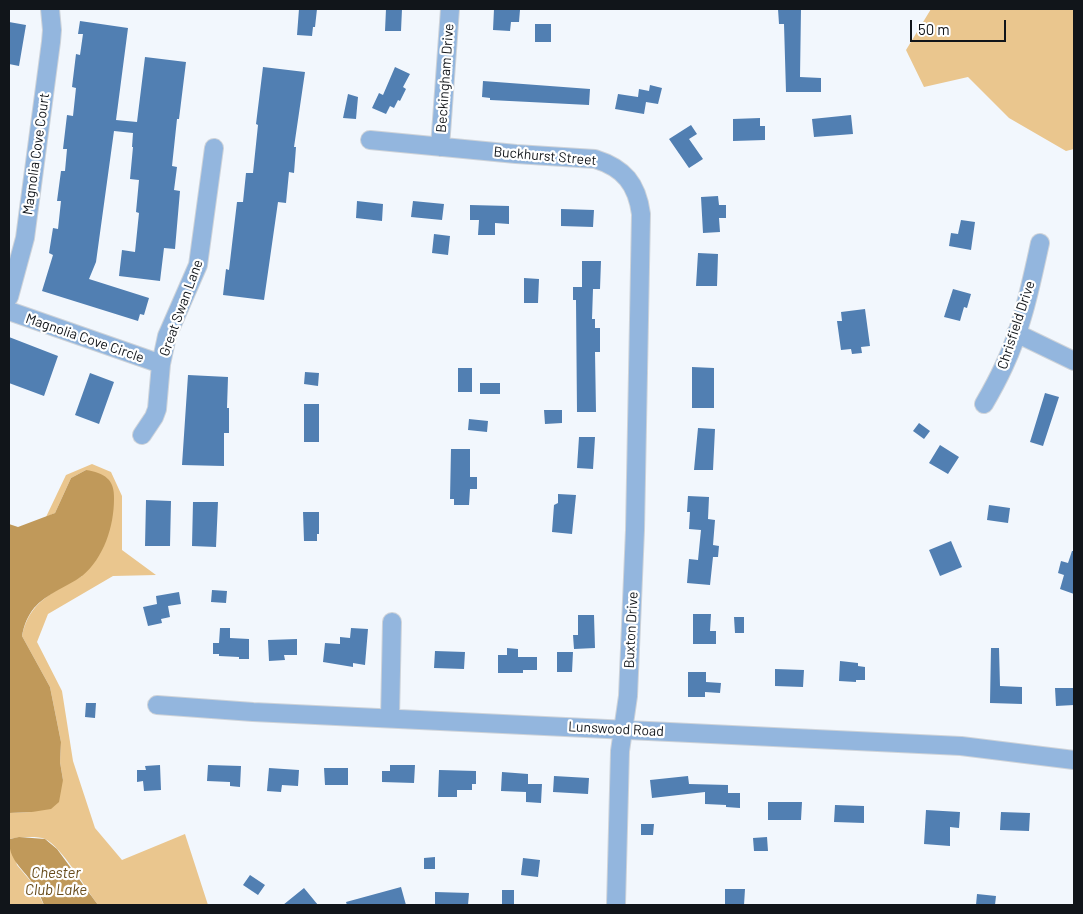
<!DOCTYPE html>
<style>
body{margin:0}
#map{position:relative;width:1083px;height:914px;overflow:hidden;background:#f2f7fd;font-family:Barlow,sans-serif}
canvas{display:block}
.frame{position:absolute;inset:0;border:10px solid #11151a;pointer-events:none}
.scale{position:absolute;left:910px;top:20px;width:96px;height:22px;box-sizing:border-box;border:2px solid #11151a;border-top:0;padding-left:6px;font-size:15px;line-height:18px;white-space:nowrap;color:#11151a;-webkit-text-stroke:4px #fff;paint-order:stroke}
</style>
<div id="map">
<canvas width="1083" height="914"></canvas>
<div class="frame"></div>
<div class="scale">50 m</div>
</div>
<script>
const g = document.querySelector('canvas').getContext('2d');
g.lineJoin = 'round';
function fillPath(path, color) { g.fillStyle = color; g.fill(path, 'evenodd'); }
function stroke(path, color, width, dash) { g.strokeStyle = color; g.lineWidth = width; g.lineCap = dash ? 'butt' : 'round'; g.setLineDash(dash || []); g.stroke(path); }
function write(font, color, halo, rows, align = 'center') {
  g.font = font + ' Barlow,sans-serif'; g.lineWidth = 4.5; g.setLineDash([]); g.textBaseline = 'middle'; g.strokeStyle = halo; g.fillStyle = color; for (const [text, x, y, turn = 0] of rows) {
    g.save(); g.translate(x, y); g.rotate((+turn || 0) * Math.PI / 180); g.textAlign = isNaN(turn) ? turn : align; if (halo) g.strokeText(text, 0, 0); g.fillText(text, 0, 0); g.restore();
  }
}
fillPath(new Path2D(`
 M931 9H1074V149L1066 151 1009 118 968 77 924 87 906 50Z
 M92 464 111 472 122 496V550L156 575 113 576 48 614 37 642 62 691 73 761 95 828 122 860 185 834 208 905H98C87 890 61 846 45 839 38 836 18 837 10 839L17 865 33 884 44 905H9V813L32 812 63 780 60 762 61 742 50 687 22 636C29 601 54 592 82 576L86 470 71 478 55 513 46 517 66 475Z`), '#eac68e');
fillPath(new Path2D(`
 M86 470C104 473 115 479 114 499 114 526 104 558 82 576 67 587 47 593 34 608 27 617 24 625 22 636L50 687 61 742 60 762 63 780 59 802 51 809 32 812 9 813V524L18 527 55 513 71 478Z
 M19 837 45 839 57 849 98 905H44C41 898 38 890 33 884 23 868 7 859 10 839Z`), '#c0995a');
fillPath(new Path2D(`
 M299 9H317L315 27H313L312 36 297 35Z
 M386 9H402L401 31H385Z
 M494 9 520 10 519 22H511L510 31 493 30Z
 M778 9H801L800 77 821 78V92H786L784 24H779Z
 M80 21 128 28 116 120 137 122 145 57 186 62 179 119H177L172 166 177 167 174 190 180 191 175 249 164 248 160 281 119 276 122 250 135 252 139 213 136 212 139 180 130 179 133 147H132L133 133 114 131 96 262 89 279 149 298 144 315 140 314 138 321 42 291 53 255 49 253 53 228 58 229 61 201H57L61 171H65L67 149H63L67 115 73 116 76 88 72 87 76 54 80 55 83 34H78Z
 M9 22 26 25 19 66 9 64Z
 M535 24H551V42H535Z
 M263 67 305 72 294 147H296L294 173 289 172 286 203 278 202 264 300 223 295 226 269 229 270 237 202H243L246 173H253L258 125 256 124Z
 M395 67 410 74 403 87 406 89 400 101 398 100 394 108 390 106 386 114 372 108 379 93 383 95Z
 M483 81 590 89 589 105 490 100V98L482 97Z
 M650 85 662 88 658 104 646 102 644 114 615 109 618 94 638 97 639 89 649 91Z
 M348 94 358 97 356 119 343 118Z
 M851 115 853 134 814 137 812 119Z
 M760 118V126H765V140L733 141V119Z
 M691 125 697 134 689 139 703 159 689 168 669 139Z
 M718 196 719 205H726V218H719L720 232 703 233 701 197Z
 M357 201 383 204 382 221 356 218Z
 M413 201 444 204 442 220 411 217Z
 M470 205 509 206V224L495 223V235H478L479 220H470Z
 M561 209 594 210 593 227 561 226Z
 M961 220 975 222 971 250 949 246 951 233 958 234Z
 M434 234 450 236 448 255 432 253Z
 M698 253 718 254 717 286H696Z
 M582 261H601L600 289H593L592 319H595V328H600V352H595L596 412H577L576 300H573V287H582Z
 M524 278 539 279 538 303H524Z
 M953 289 971 294 967 308 964 307 960 321 944 317Z
 M865 309 870 346 861 347 862 353 852 354 851 349 841 350 837 321H842L841 312Z
 M9 337 58 356 44 396 9 383Z
 M692 367 714 368V408H692Z
 M458 368H472V392H458Z
 M305 372 319 373 318 386 304 384Z
 M90 373 114 382 99 424 75 415Z
 M188 375 228 377 227 408H229V433H224V466L182 465Z
 M480 383H500V394H480Z
 M1045 393 1059 397 1043 446 1030 442Z
 M304 404H319V442H304Z
 M544 410H562V423L545 424Z
 M469 419 488 421 487 432 468 430Z
 M919 423 930 431 924 439 913 431Z
 M698 428 715 429 713 470H694Z
 M579 437H595L593 469 577 468Z
 M940 445 959 457 948 474 929 463Z
 M451 449H470V477H477V489H470L469 505H454V499H450Z
 M558 494 576 495 572 534 552 532 554 505 558 503Z
 M688 496 709 497 708 519 715 520 713 545 719 546 718 557H713L710 585 687 583 689 559 698 560 701 530 689 529 690 512H687Z
 M146 500 171 501 170 546H145Z
 M193 502H218L216 547 192 546Z
 M989 505 1010 508 1008 523 987 520Z
 M303 512H319V534H317V541H304Z
 M951 541 962 567 940 576 929 550Z
 M1072 551H1074V594L1060 589 1064 575 1058 573 1061 561 1068 563Z
 M212 590 227 591 226 603 211 602Z
 M179 592 181 604 168 606 170 617 161 619 162 623 148 626 143 607 157 604 156 596Z
 M693 614H711L710 631H716V644H693Z
 M578 615H594L595 648 574 649 573 635H578Z
 M734 617H744V633H735Z
 M220 628H230V638L249 639V659H239V657L219 656V654H213V643H219Z
 M351 628 368 629 365 665 353 663V667L323 662 325 643 340 644V637L350 638Z
 M297 639V655H284L285 660 269 661 268 640Z
 M507 648 518 649V657H537V670H523V673H498V655H507Z
 M991 648H999L1000 686 1022 687V704L990 703Z
 M435 651 465 652 464 669 434 668Z
 M557 652H573L572 672H557Z
 M840 661 858 663V666L865 667V680H856V682L839 681Z
 M775 669 804 670 803 687 775 686Z
 M688 672H706V682L721 683 720 693 705 692V697H688Z
 M1055 688H1074V705L1056 706Z
 M86 703H96L95 718 85 717Z
 M160 765 161 790 144 791 143 781 137 782V770H146L145 766Z
 M208 765 241 766 240 787 230 786V782L207 781Z
 M390 765H415L414 783 382 782V771H390Z
 M269 768 299 770 298 786 282 785 281 792 267 791Z
 M324 768H348V785H325Z
 M439 770 476 771V784H472V790H457V797H438Z
 M502 772 528 774V784H542L541 803 526 802V792L501 791Z
 M554 776 589 778 588 794 553 792Z
 M688 776 689 784 728 785V793H740V808L726 807V805L705 804V792L652 798 650 780Z
 M768 802H802L801 820H768Z
 M835 805 864 806V823L834 822Z
 M926 810 960 812 959 828 950 827V846L924 844Z
 M1001 812 1030 813 1029 831 1000 830Z
 M641 824H654L653 835H641Z
 M767 837 768 851H754L753 838Z
 M435 857V869H424V858Z
 M523 858 540 860 538 877 521 875Z
 M250 875 265 885 258 895 243 885Z
 M401 887 406 905H347L346 902Z
 M304 888 318 905H283Z
 M725 889H745L744 905H725Z
 M502 890H514V905H502Z
 M435 892 469 893 468 905H435Z
 M977 894 996 896 995 905H976Z`), '#517fb2');
const minor = new Path2D(`
 M370 140 516 154 595 159C624 168 637 184 641 214L635 530 628 696 620 751 616 905
 M440 147 450 9
 M9 297 25 238 51 42 52 30 50 9
 M9 311 161 364
 M1016 333 1074 361
 M984 404C991 392 998 379 1004 366 1022 328 1031 284 1040 243
 M142 435 154 417 157 409 161 364 167 336 198 265 214 148
 M157 705 253 712 961 746 1074 760
 M390 718 392 622`);
stroke(minor, '#ced3d9', 20);
stroke(minor, '#93b6de', 18);
write('14px', '#11151a', '#fff', [
 ["Beckingham Drive",445,78,-86],
 ["Magnolia Cove Court",36,154,-82],
 ["Buckhurst Street",545,156,5],
 ["Great Swan Lane",181,308,-70],
 ["Chrisfield Drive",1016,325,-72],
 ["Magnolia Cove Circle",85,338,19],
 ["Buxton Drive",631,630,-87],
 ["Lunswood Road",616,729,3]
]);
write('italic 15px', '#684c1c', '#fff', [
 ["Chester",56,873],
 ["Club Lake",56,890]
]);
</script>
